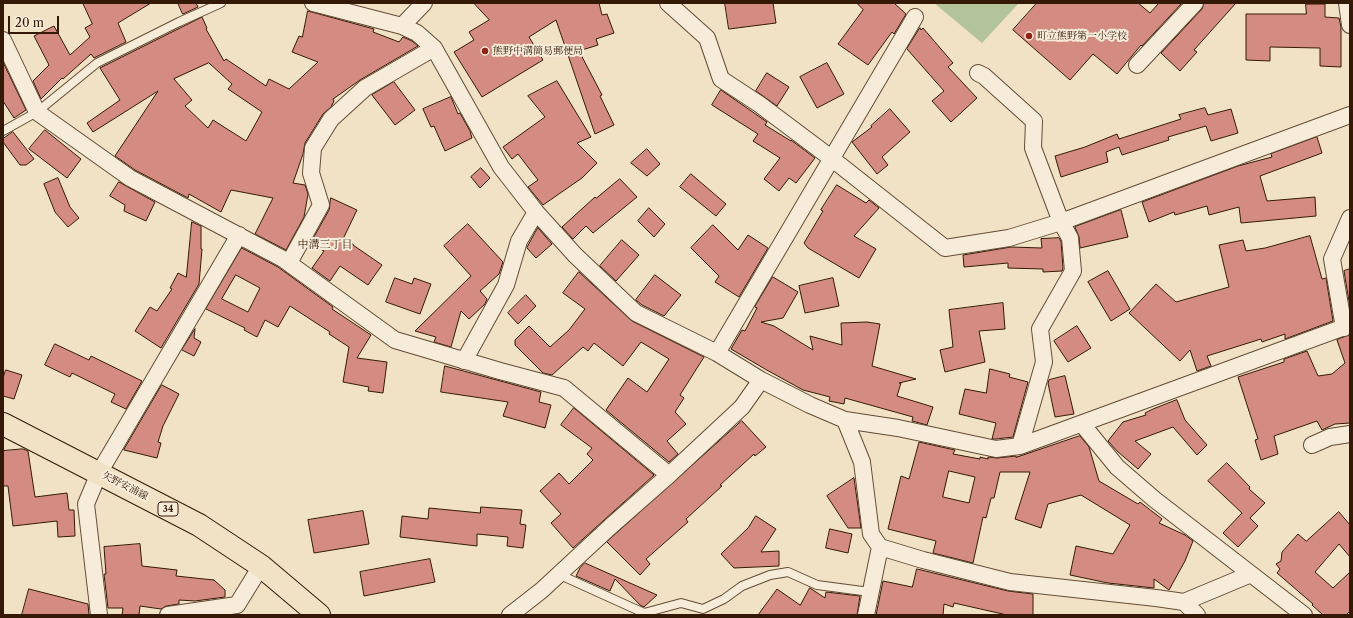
<!DOCTYPE html>
<meta charset="utf-8">
<style>
body{margin:0}
#map{position:relative;width:1353px;height:618px;overflow:hidden;background:#f2e2c5;font-family:"Libre Caslon Text",serif}
canvas{display:block}
.frame{position:absolute;inset:0;border:4px solid #341a06;pointer-events:none}
.scale{position:absolute;left:8px;top:16px;width:51px;height:18px;box-sizing:border-box;border:2px solid #341a06;border-top:0;padding-left:5px;font-size:12px;line-height:14px;white-space:nowrap;color:#341a06;-webkit-text-stroke:3px #f7ecd9;paint-order:stroke}
</style>
<div id="map">
<canvas width="1353" height="618"></canvas>
<div class="frame"></div>
<div class="scale">20 m</div>
</div>
<script>
const g = document.querySelector('canvas').getContext('2d');
g.lineJoin = 'round';
function fillPath(path, color) { g.fillStyle = color; g.fill(path, 'evenodd'); }
function stroke(path, color, width, dash) { g.strokeStyle = color; g.lineWidth = width; g.lineCap = dash ? 'butt' : 'round'; g.setLineDash(dash || []); g.stroke(path); }
function write(font, color, halo, rows, align = 'center') {
  g.font = font + ' "Libre Caslon Text","Noto Serif JP",serif'; g.lineWidth = 4; g.setLineDash([]); g.textBaseline = 'middle'; g.strokeStyle = halo; g.fillStyle = color; for (const [text, x, y, turn = 0] of rows) {
    g.save(); g.translate(x, y); g.rotate((+turn || 0) * Math.PI / 180); g.textAlign = isNaN(turn) ? turn : align; if (halo) g.strokeText(text, 0, 0); g.fillText(text, 0, 0); g.restore();
  }
}
fillPath(new Path2D(`
 M934 3H1019L982 43Z`), '#b4c49a');
const building = new Path2D(`
 M83 3H151L118 23 126 42 94 58 91 54 63 79 62 78 41 99 33 81 49 65 34 36 54 26 70 55 90 37 85 28 92 24Z
 M178 3H196L198 7 183 14Z
 M474 3H599L602 15 607 14 614 33 596 39 598 45 579 51 602 95 600 96 614 125 595 134 556 20 529 37 543 60 482 97 454 52 474 40 469 32 489 20Z
 M725 3H773L776 23 729 29Z
 M857 3H894L906 14 894 34 892 32 868 65 838 44 863 10Z
 M1037 3H1138L1150 13 1159 3H1182L1142 46 1141 45 1117 74 1093 54 1070 80 1013 30Z
 M1204 3H1236L1194 50 1197 52 1180 71 1161 53 1202 9Z
 M1306 4H1325V17L1339 18 1341 27V67L1320 66V48L1270 47V61L1246 60V14H1306Z
 M308 11 374 29 373 32 399 42 403 37 412 41 418 46 360 80 333 99 334 101 331 107 323 114 305 143 303 154 293 183 305 185 308 194 304 217 286 250 255 234 273 198 231 190 221 212 189 194 188 198 135 170 115 156 158 91 93 132 87 123 120 100 100 68 202 17 207 28 206 29 224 61 226 59 266 86 269 79 289 89 318 62 292 52 299 36 302 37ZM209 63 232 84 228 89 262 112 246 141 213 120 208 128 185 106 192 100 174 79Z
 M920 28 921 30 923 28 953 63 948 67 977 98 951 122 932 101 944 91 907 49Z
 M3 62 26 110 14 118 3 101Z
 M827 63 844 94 817 108 800 77Z
 M767 73 789 87 777 106 756 91Z
 M557 81 591 137 577 143 597 163 582 178 543 205 528 187 538 180 518 154 512 159 503 147 545 117 528 96Z
 M394 82 415 110 395 125 372 95Z
 M721 90 767 122 765 125 791 141V140L815 158 796 183 789 178 779 191 764 179 780 158 753 141 758 134 712 105Z
 M451 97 458 114 460 113 470 131 472 138 445 151 434 126 431 127 423 109Z
 M1205 108 1208 115 1231 109 1238 133 1211 141 1206 126 1168 137 1169 140 1122 155 1119 147 1106 152 1108 162 1061 177 1055 156 1085 147 1117 134 1119 139 1181 119 1179 115Z
 M890 109 910 132 882 157 888 165 877 174 852 142 872 127 871 126Z
 M45 130 81 159 67 178 29 149Z
 M13 132 34 159 26 165H20L3 142V139Z
 M1317 137 1322 153 1260 176 1267 201 1315 197 1316 216 1241 223 1239 207 1209 215 1207 206 1175 215 1174 212 1149 222 1142 202 1238 166 1272 157 1271 154Z
 M647 149 660 164 647 176 631 163Z
 M481 168 490 178 480 188 471 177Z
 M691 174 726 204 716 216 680 187Z
 M58 178 70 207 79 218 68 227 55 212 44 184Z
 M620 179 637 197 593 233 586 226 573 239 562 227 595 197 596 198Z
 M119 182 155 202 146 221 124 211 125 205 110 196Z
 M837 185 866 203 869 200 879 208 854 236 876 249 859 278 808 248 804 243 823 211 821 210Z
 M331 198 357 210 343 239 353 244V245L382 265 368 285 340 266 330 281 312 268 324 251 310 244 329 210Z
 M649 208 665 224 654 237 638 221Z
 M1121 210 1128 237 1080 248 1079 237 1075 227Z
 M192 222 201 226V249H202L199 284 161 348 135 331 150 307 157 311 172 289 170 288 178 273 186 277Z
 M468 224 503 262 499 274 480 291 487 299 485 304 469 319 461 311 451 347 434 342 436 337 415 331 471 276 444 246Z
 M713 225 738 250 748 235 768 248 739 297 715 282 719 276 691 248Z
 M538 228 552 244 536 258 527 248Z
 M1310 236 1322 279 1326 278 1333 321 1285 339V334L1262 342 1261 339 1207 356 1211 366 1197 371 1190 350 1180 361 1129 313 1156 284 1176 302 1229 287 1219 245 1243 240 1246 251 1265 248Z
 M1059 238 1061 241 1063 268 1062 271 1043 272V269L1008 268V263L964 267 963 255 1011 247 1042 248 1041 239Z
 M622 240 639 255 616 281 600 266Z
 M242 248 278 267 333 307 332 309 371 335 357 358 387 362 383 393 368 391 369 387 343 382 349 347 329 334 330 332 290 306 278 327 265 320 257 337 244 330 245 328 206 309ZM236 275 260 288 248 312 222 299Z
 M1350 269V307L1344 271Z
 M1108 271 1130 309 1111 321 1088 282Z
 M579 272 632 321 704 357 680 395 684 398 675 412 686 424 667 441 678 454 669 462 606 410 628 378 647 392 669 359 641 342 623 366 594 343 588 351 583 347 552 375 543 373 515 345V340L529 326 550 347 569 330 585 309 563 293Z
 M655 275 681 295 664 316 642 305 636 300Z
 M773 277 798 292 783 318 761 322 774 326 813 350 810 336 842 345 841 323 867 322 880 324 872 366 916 379 899 383H901L897 396 933 407 927 425 912 421 913 417 845 398 844 404 829 401 830 397 803 390 765 369 731 349 742 330 745 331 757 308 755 307Z
 M395 278 412 284 414 278 431 284 420 314 386 302Z
 M833 278 839 306 805 313 799 286Z
 M526 295 536 306 518 324 508 313Z
 M1003 303 1005 329 979 331 985 362 945 372 940 350 953 347 949 310Z
 M1077 326 1091 348 1068 362 1054 341Z
 M195 329 194 338 201 342 194 356 182 350Z
 M1350 335V423L1335 424 1322 430 1317 421 1274 436 1278 454 1261 460 1255 440 1258 439 1238 377 1284 362V359L1307 351 1318 376 1332 374 1345 363 1337 340Z
 M55 344 89 360 91 356 142 381 126 409 111 402 115 394 72 373 70 377 45 365Z
 M445 366 541 392 539 402 551 405 545 428 503 416 508 402 441 392Z
 M990 369 1010 374 1009 377 1028 382 1013 437 996 439H992L996 423 959 414 965 389 986 393Z
 M6 370 22 375 14 399 3 396V378Z
 M1065 376 1074 414 1055 417 1048 383 1049 380Z
 M162 385 179 394 163 426 158 442 161 443 157 458 124 450Z
 M1177 400 1185 420 1207 445 1197 455 1173 427 1135 441 1151 454 1138 469 1117 451 1108 441 1123 422 1146 415 1145 413 1153 409Z
 M574 408 654 475 573 548 551 523 561 514 540 491 559 473 569 484 593 460 587 454 592 448 561 425Z
 M742 421 766 447 755 456 754 454 720 485 722 486 686 519 688 522 646 559 650 564 640 575 607 542Z
 M1080 436 1089 447 1099 481 1138 504 1140 502 1162 519 1159 523 1185 535 1193 541 1185 561 1169 590 1154 579V588L1108 583 1070 575 1076 546 1113 554 1130 525 1081 495 1048 504 1041 528 1015 519 1030 472H1000L994 498H991L986 518 983 517 973 563 933 553 936 541 888 529 901 476 909 479 919 442 955 450 953 454 980 459V457L988 459V457L997 458 1016 456V457ZM949 471 975 477 969 503 943 497Z
 M23 449 28 451 35 497 67 493 69 510H74L75 536 58 537 57 521 13 526 8 486H3V451Z
 M1227 463 1250 487 1249 489 1265 503 1250 518 1258 526 1238 547 1223 533 1242 513 1208 481Z
 M854 478 861 528H848L827 496Z
 M481 507 522 510 520 524 526 525 523 548 507 546 508 537 477 534V546L400 537 402 516 428 519 429 508 480 513Z
 M363 511 369 544 314 553 308 520Z
 M1339 512 1350 525V557L1339 544 1315 572 1333 588 1350 572V611L1346 615H1323L1312 605 1313 604 1277 573 1280 569 1276 564 1281 561 1282 552 1298 534 1306 541Z
 M756 516 776 529 761 552 779 551V566L734 568 721 554 748 528Z
 M830 529 852 534 848 553 826 548Z
 M140 544 142 566 177 570 176 576 214 580 225 590V597L195 601 179 600V604L166 606 161 609 140 606 139 615H122L123 608H108L104 574H106L104 547Z
 M430 559 435 582 364 596 360 572Z
 M585 563 657 595 644 607 640 605 615 579 610 591 576 576 580 568Z
 M917 569 1008 591 1033 594V615H1007L954 603 953 607 944 604 943 615H876L883 581 912 587Z
 M810 588 825 598 826 592 860 596 857 615H758L777 589 800 605Z
 M29 589 88 604 89 615H22Z`);
fillPath(building, '#d48b81');
stroke(building, '#341a06', 1);
const lane = new Path2D(`
 M3 131 37 112 97 63 179 22 221 3
 M558 574 644 613 681 603 703 609 724 599 742 586 770 575 788 572 817 585 870 592`);
const street = new Path2D(`
 M313 3 402 26 417 33 434 48 501 167 536 212 575 255 636 313 717 353 761 380 810 405 845 420 898 428 996 449 1020 446 1350 325
 M668 3 707 38 721 79 759 104 831 158 945 248 1009 238 1061 222 1350 115
 M1347 3 1350 25
 M402 26 424 3
 M3 40 37 112 130 178 283 259 395 340 500 371 564 388 669 475
 M1137 65 1195 3
 M978 73 984 76 1034 121 1033 148 1061 222 1070 238 1073 271 1040 329 1044 362 1020 446
 M289 263 321 205 311 173 313 148 331 119 365 88 434 48
 M1344 328 1332 259 1350 218
 M717 353 915 17
 M464 361 506 285 519 241 536 212
 M845 420 862 462 871 534 880 547 923 560 1010 582 1156 598 1184 602 1251 574
 M1082 424 1117 467 1154 499 1304 615
 M1312 445 1330 437 1350 434
 M1184 602 1197 615
 M99 615 86 504 99 473 239 235
 M168 615 237 605 261 566
 M510 615 542 590 611 526 669 475 742 407 761 380
 M866 615 880 547`);
const primary = new Path2D(`
 M3 424 199 525 261 566 319 615`);
stroke(lane, '#644c36', 10);
stroke(street, '#644c36', 18);
stroke(primary, '#341a06', 24);
stroke(lane, '#f7ecd9', 8);
stroke(street, '#f7ecd9', 16);
stroke(primary, '#f2e2c5', 22);
for (const [x, y, r, color] of [
 [1029,36,4,"#8f2418"],
 [485,51,4,"#8f2418"]
]) { const dot = new Path2D(); dot.arc(x, y, r, 0, 2 * Math.PI); g.fillStyle = color; g.fill(dot); stroke(dot, '#f7ecd9', 1.5); }
for (const [x, y, w] of [
 [168,509,20]
]) { const box = new Path2D(); box.roundRect(x - w / 2, y - 7, w, 14, 3); g.fillStyle = '#f7ecd9'; g.fill(box); stroke(box, '#341a06', 1); }
write('bold 9px', '#341a06', null, [
 ["34",168,509]
]);
write('10px', '#341a06', '#f7ecd9', [
 ["町立熊野第一小学校",1037,36],
 ["熊野中溝簡易郵便局",493,51]
], 'left');
write('10px', '#341a06', '#f7ecd9', [
 ["矢野安浦線",125,486,27]
]);
write('11px', '#341a06', '#f7ecd9', [
 ["中溝三丁目",325,245]
]);
</script>
